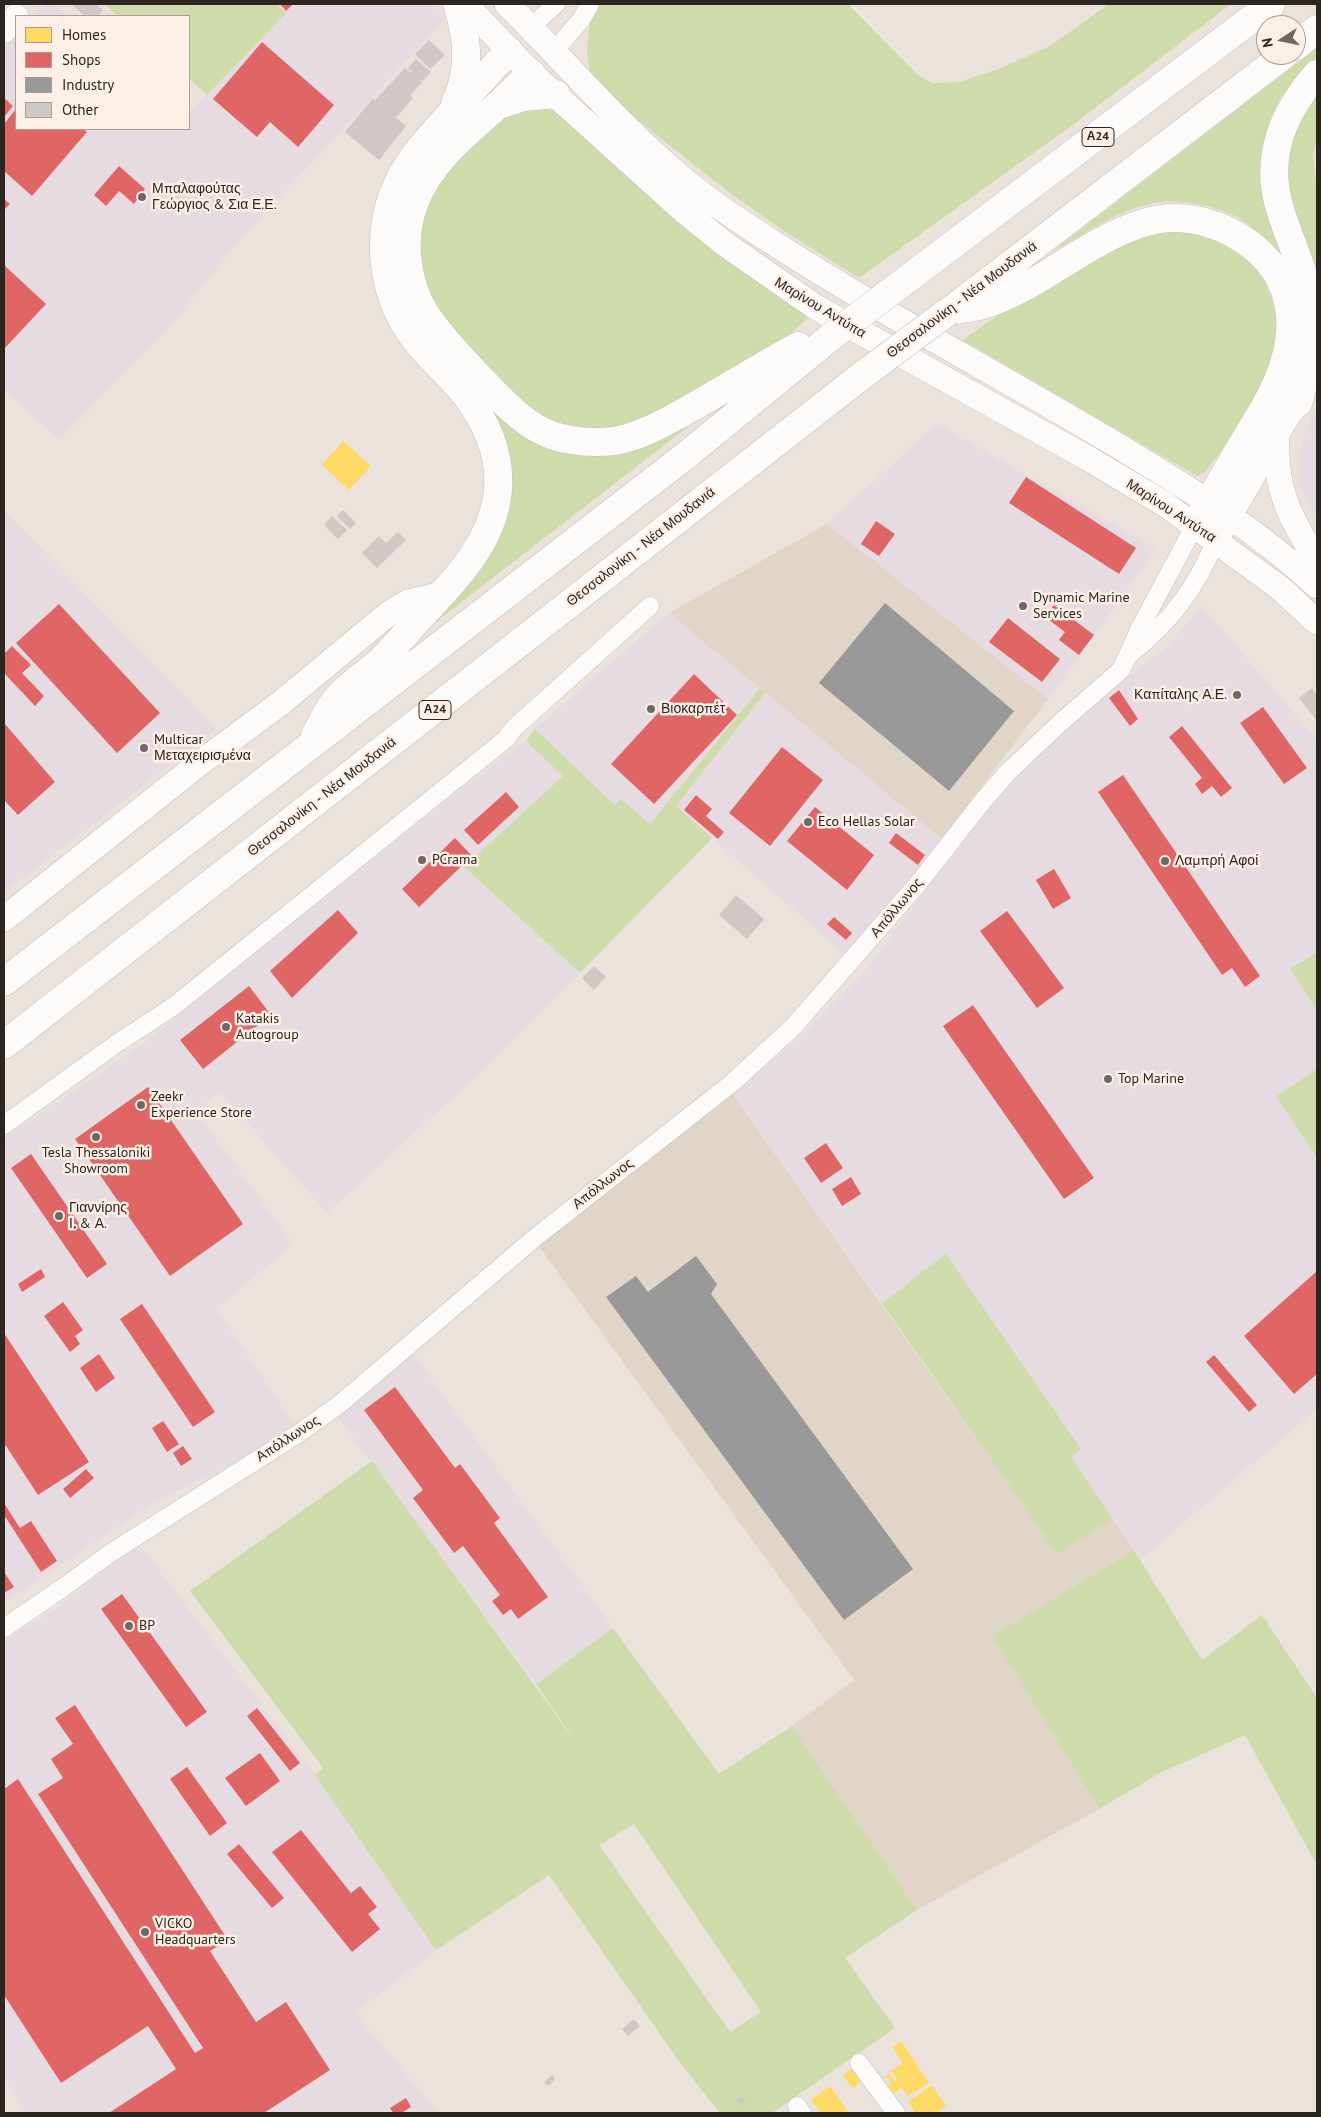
<!DOCTYPE html>
<meta charset="utf-8">
<style>
body{margin:0}
#map{position:relative;width:1321px;height:2117px;overflow:hidden;background:#ebe2db;font-family:"PT Sans",sans-serif}
canvas{display:block}
.frame{position:absolute;inset:0;border:5px solid #2c2621;pointer-events:none}
.legend{position:absolute;left:15px;top:15px;width:175px;height:115px;box-sizing:border-box;background:#fdefe5;border:1px solid #a99f97;margin:0;padding:6px 9px;list-style:none;font-size:15px;color:#2c2621}
.legend li{display:flex;align-items:center;gap:10px;height:25px}
.legend b{width:25px;border:1px solid #a99f97}
.north{position:absolute;left:1256px;top:15px;width:50px;height:50px;box-sizing:border-box;background:#fdefe5;border:1px solid #a99f97;border-radius:50%;rotate:259deg;font-size:14px;font-weight:700;line-height:20px;text-align:center;color:#2c2621}
.north::after{content:'';display:block;margin:auto;width:18px;height:22px;background:#6f6862;clip-path:polygon(50% 0,100% 100%,50% 72%,0 100%)}
</style>
<div id="map">
<canvas width="1321" height="2117"></canvas>
<div class="frame"></div>
<ul class="legend">
<li><b style="height:14px;background:#ffd966"></b>Homes</li>
<li><b style="height:14px;background:#e06666"></b>Shops</li>
<li><b style="height:14px;background:#999"></b>Industry</li>
<li><b style="height:14px;background:#d0c8c7"></b>Other</li>
</ul>
<div class="north">N</div>
</div>
<script>
const g = document.querySelector('canvas').getContext('2d');
g.lineJoin = 'round';
function fillPath(path, color) { g.fillStyle = color; g.fill(path, 'evenodd'); }
function stroke(path, color, width, dash) { g.strokeStyle = color; g.lineWidth = width; g.lineCap = dash ? 'butt' : 'round'; g.setLineDash(dash || []); g.stroke(path); }
function write(font, color, halo, rows, align = 'center') {
  g.font = font + ' "PT Sans",sans-serif'; g.lineWidth = 5; g.setLineDash([]); g.textBaseline = 'middle'; g.strokeStyle = halo; g.fillStyle = color; for (const [text, x, y, turn = 0] of rows) {
    g.save(); g.translate(x, y); g.rotate((+turn || 0) * Math.PI / 180); g.textAlign = isNaN(turn) ? turn : align; if (halo) g.strokeText(text, 0, 0); g.fillText(text, 0, 0); g.restore();
  }
}
fillPath(new Path2D(`
 M46 4H54L68 16H34Z
 M276 4H432L446 18 235 245 170 326 59 439 4 389V47L16 34V129H189V112L286 13Z
 M1317 408V524L1312 516 1299 486 1300 448 1313 414Z
 M937 424 1156 549 1048 699 827 524Z
 M4 510 216 729 111 811 4 892Z
 M1202 607 1317 740V952L1290 969 1317 1010V1069L1276 1096 1317 1158V1409L1141 1559 1071 1457 1080 1448 946 1255 882 1303 732 1093 798 1039 867 969 980 816 1041 752 1102 698 1164 649Z
 M669 613 760 688 650 824 621 800 616 805 535 729Z
 M765 693 942 839 846 955 675 806Z
 M526 741 563 776 464 868 580 973 491 1062 327 1213 220 1091 195 1111 293 1244 216 1309 296 1427 208 1477 150 1505 4 1603V1139L144 1043 436 809Z
 M413 1354 613 1628 536 1684 338 1417Z
 M139 1544 315 1775 436 1950 355 2013 438 2113H25L4 2076V1640L51 1612Z`), '#e7dbe2');
fillPath(new Path2D(`
 M827 524 1048 699 942 839 669 613Z
 M732 1093 1057 1553 1113 1519 1134 1550 992 1636 1099 1809 917 1910 792 1726 854 1680 538 1245Z`), '#e1d5c8');
fillPath(new Path2D(`
 M104 4H276L286 13 207 95 189 79V16H118Z
 M597 4H848L919 76 932 83 959 82 999 69 1050 46 1109 4H1231L1074 124 859 278 787 233 726 190 628 112 590 73 587 51 590 19Z
 M1317 48V57L1297 77 1280 98 1269 122 1261 155 1262 189 1294 269C1275 256 1264 235 1245 222 1234 214 1219 209 1206 206 1191 203 1175 200 1160 202 1122 207 1087 233 1053 251Z
 M1317 89V138L1313 156 1317 187V273L1290 198 1284 152Z
 M527 105 551 110 568 121 810 316 783 341 645 422 607 430 576 427 550 420 528 409 454 336 419 282V212L455 159 504 118Z
 M1184 228 1212 238 1236 251 1262 273 1275 308 1279 332 1269 370 1236 432 1204 473 1197 476 963 340 1043 283 1116 241Z
 M468 382 574 446 707 412 419 635 502 524Z
 M760 688 765 693 676 806 712 838 580 973 464 867 563 776 526 741 535 729 615 805 621 799 650 824Z
 M1317 952V1010L1290 969Z
 M1317 1069V1158L1276 1096Z
 M946 1254 1081 1449 1071 1457 1113 1519 1057 1554 882 1303Z
 M372 1461 582 1751 536 1684 613 1628 719 1774 792 1726 917 1910 845 1958 895 2028 772 2113H720L681 2064 549 1875 436 1950 315 1775 323 1768 190 1591ZM634 1824 761 2012 730 2032 599 1845Z
 M1134 1550 1202 1660 1262 1615 1317 1698V1865L1245 1735 1160 1773 1099 1809 992 1636Z`), '#cddcaa');
fillPath(new Path2D(`
 M343 441 371 466 349 490 322 465Z
 M901 2041 929 2083 908 2096 902 2087 893 2094 888 2086 891 2084 886 2076 889 2074 895 2082 897 2079 891 2071 903 2063 892 2047Z
 M853 2068 863 2079 853 2088 843 2076Z
 M932 2085 946 2106 936 2113H915L908 2102Z
 M830 2086 849 2113H821L811 2100Z`), '#ffd966');
fillPath(new Path2D(`
 M280 4H293L286 11Z
 M262 42 334 105 298 147 270 122 257 137 213 99Z
 M4 98 13 106 4 117Z
 M16 109V129H83L87 132 32 196 4 171V124Z
 M119 166 145 189 134 204 119 191 106 206 94 195Z
 M4 199 10 204 4 210Z
 M4 265 46 304 5 348H4Z
 M1026 477 1136 548 1119 574 1009 503Z
 M876 521 895 534 879 556 861 544Z
 M59 604 160 713 117 753 16 643Z
 M1054 605 1094 635 1079 655 1059 640 1065 632 1045 617Z
 M1008 618 1060 659 1042 682 989 642Z
 M12 646 31 665 22 673 44 696 35 706 4 673V654Z
 M694 674 737 715 654 804 611 764Z
 M1119 690 1138 719 1130 726 1109 698Z
 M1263 707 1307 768 1284 784 1240 723Z
 M4 723 55 782 18 815 4 800Z
 M1182 726 1232 788 1221 797 1212 786 1202 794 1195 784 1202 778 1169 737Z
 M782 747 823 780 770 846 729 813Z
 M1123 775 1260 976 1245 987 1232 968 1222 975 1098 792Z
 M506 792 519 807 478 845 464 830Z
 M696 795 712 809 706 816 724 832 718 839 684 810Z
 M815 807 874 855 847 890 787 841Z
 M896 833 925 855 918 865 889 843Z
 M455 838 472 856 419 907 402 889Z
 M1054 869 1071 898 1053 909 1036 880Z
 M338 910 358 933 292 998 270 971Z
 M1007 911 1064 988 1037 1008 980 931Z
 M834 917 852 933 846 940 827 924Z
 M249 986 271 1015 203 1069 180 1040Z
 M973 1005 1094 1178 1064 1199 943 1026Z
 M148 1087 243 1224 170 1276 75 1139Z
 M826 1143 843 1168 821 1183 804 1158Z
 M31 1154 107 1264 87 1278 11 1168Z
 M851 1177 861 1194 842 1206 832 1189Z
 M41 1269 45 1277 22 1292 18 1284Z
 M1317 1271V1374L1294 1394 1244 1336Z
 M63 1302 83 1330 75 1336 80 1344 70 1352 44 1316Z
 M142 1304 215 1412 193 1427 120 1319Z
 M4 1333 89 1462 38 1495 4 1443Z
 M99 1354 115 1378 96 1392 80 1368Z
 M1214 1355 1257 1405 1249 1412 1206 1362Z
 M395 1387 455 1468 460 1464 500 1518 494 1523 548 1597 518 1619 511 1609 503 1615 492 1601 500 1595 463 1546 454 1553 413 1498 423 1490 364 1410Z
 M163 1421 179 1444 167 1452 152 1428Z
 M183 1446 192 1459 181 1466 173 1453Z
 M86 1469 94 1478 70 1498 63 1489Z
 M4 1503 20 1528 31 1521 57 1561 41 1572 4 1515Z
 M4 1572 14 1587 4 1593Z
 M122 1594 207 1712 186 1727 101 1609Z
 M75 1705 228 1940 210 1951 256 2022 286 2002 330 2070 264 2113H109L176 2069 148 2026 61 2083 4 1995V1789L18 1779 195 2053 203 2048 38 1794 63 1778 51 1759 73 1744 55 1718Z
 M257 1708 300 1763 290 1771 247 1716Z
 M260 1753 280 1781 246 1806 225 1778Z
 M187 1767 227 1823 210 1836 170 1779Z
 M301 1830 351 1893 360 1886 377 1907 368 1914 380 1929 352 1952 272 1852Z
 M239 1844 284 1898 272 1908 227 1854Z
 M406 2098 411 2107 401 2113H393L390 2108Z`), '#e06666');
fillPath(new Path2D(`
 M885 603 1014 711 949 791 819 683Z
 M696 1256 717 1284 711 1294 913 1569 844 1620 606 1297 636 1276 648 1292Z`), '#999');
fillPath(new Path2D(`
 M71 4H96L103 10 98 16H85Z
 M429 40 445 55 430 69 415 54Z
 M416 59 431 72 423 81 421 79 420 80 422 82 410 96 413 98 396 118 406 126 379 160 345 132 373 98 375 100 405 68 411 73 412 72 408 68Z
 M343 510 356 523 350 529 337 516Z
 M332 516 347 530 338 539 324 525Z
 M398 532 406 540 377 568 362 553 379 536 386 543Z
 M1312 688 1317 695V721L1299 698Z
 M736 895 764 919 747 939 719 915Z
 M594 966 606 977 594 990 582 978Z
 M634 2019 640 2026 628 2036 622 2029Z
 M552 2075 555 2080 548 2086 544 2082Z
 M742 2096 746 2101 740 2106 736 2100Z`), '#d0c8c7');
const street = new Path2D(`
 M531 27 556 4
 M554 51 581 20 590 4
 M1129 655C1171 621 1195 590 1216 540
 M4 1125 116 1044 174 1006 506 739 513 729 650 606
 M4 1628 61 1589 112 1552 298 1434 341 1403 537 1236 732 1083 794 1026 921 880 982 802 1008 772 1060 723 1121 670 1140 628 1195 525
 M859 2063 896 2113
 M797 2106 802 2113`);
const secondary = new Path2D(`
 M465 4 531 73 684 211 725 244 817 308 1091 460 1166 505 1280 588 1317 622
 M507 4C562 58 612 117 670 168 701 196 738 220 772 242 885 315 1005 378 1120 447 1189 489 1258 530 1317 586
 M4 30 16 17
 M1277 436C1274 489 1290 518 1317 561
 M1222 529 1288 415 1298 403
 M4 919 196 766 282 702 388 614 408 602 443 594`);
const highway = new Path2D(`
 M1296 46 1317 29
 M531 73C519 84 508 96 496 107 464 135 429 163 414 204 401 238 406 282 425 313 440 337 462 358 481 379 502 400 522 424 551 435 571 442 593 443 614 441 639 437 662 424 684 412 722 391 759 367 798 346
 M455 104C471 71 468 38 457 4
 M499 105 524 97 556 94
 M922 268 1271 4
 M956 306 1284 55
 M949 311C961 309 974 308 986 304 1042 285 1086 241 1143 223 1178 212 1214 220 1244 240 1299 277 1300 335 1273 391 1265 408 1254 424 1245 440 1228 468 1212 497 1195 525
 M1298 403C1306 375 1316 344 1312 314 1308 277 1291 245 1280 209 1264 158 1283 112 1317 74
 M315 735C322 723 329 706 339 696 350 684 364 675 377 664 395 647 411 627 428 609 458 577 490 543 497 498 503 459 488 424 465 394 449 373 427 357 412 335 380 291 375 230 399 181 409 159 428 139 444 121 465 98 487 74 509 51
 M4 982 684 457 832 336
 M4 1045 864 374`);
stroke(street, '#c6beb9', 19);
stroke(secondary, '#c6beb9', 26);
stroke(highway, '#c6beb9', 29);
stroke(street, '#fcfbfa', 18);
stroke(secondary, '#fcfbfa', 25);
stroke(highway, '#fcfbfa', 28);
const highwayBridge = new Path2D(`
 M832 336 922 268
 M864 374 949 311`);
stroke(highwayBridge, '#c6beb9', 29, []);
stroke(highwayBridge, '#fcfbfa', 28);
for (const [x, y, r, color] of [
 [142,197,5,"#6f6862"],
 [1023,606,5,"#6f6862"],
 [1237,695,5,"#6f6862"],
 [651,709,5,"#6f6862"],
 [144,748,5,"#6f6862"],
 [808,822,5,"#6f6862"],
 [422,860,5,"#6f6862"],
 [1165,861,5,"#6f6862"],
 [226,1027,5,"#6f6862"],
 [1108,1079,5,"#6f6862"],
 [141,1105,5,"#6f6862"],
 [96,1137,5,"#6f6862"],
 [59,1216,5,"#6f6862"],
 [129,1626,5,"#6f6862"],
 [145,1932,5,"#6f6862"]
]) { const dot = new Path2D(); dot.arc(x, y, r, 0, 2 * Math.PI); g.fillStyle = color; g.fill(dot); stroke(dot, '#fdefe5', 2); }
for (const [x, y, w] of [
 [1098,137,32],
 [435,710,32]
]) { const box = new Path2D(); box.roundRect(x - w / 2, y - 9.5, w, 19, 4); g.fillStyle = '#fdefe5'; g.fill(box); stroke(box, '#2c2621', 1); }
write('bold 12px', '#2c2621', null, [
 ["Α24",1098,137],
 ["Α24",435,710]
]);
write('14px', '#2c2621', '#fdefe5', [
 ["Μπαλαφούτας",152,189],
 ["Γεώργιος & Σια Ε.Ε.",152,205],
 ["Dynamic Marine",1033,598],
 ["Services",1033,614],
 ["Καπίταλης Α.Ε.",1227,695,"right"],
 ["Βιοκαρπέτ",661,709],
 ["Multicar",154,740],
 ["Μεταχειρισμένα",154,756],
 ["Eco Hellas Solar",818,822],
 ["PCrama",432,860],
 ["Λαμπρή Αφοί",1175,861],
 ["Katakis",236,1019],
 ["Autogroup",236,1035],
 ["Top Marine",1118,1079],
 ["Zeekr",151,1097],
 ["Experience Store",151,1113],
 ["Tesla Thessaloniki",96,1153,"center"],
 ["Showroom",96,1169,"center"],
 ["Γιαννίρης",69,1208],
 ["Ι. & Α.",69,1224],
 ["BP",139,1626],
 ["VICKO",155,1924],
 ["Headquarters",155,1940]
], 'left');
write('14px', '#2c2621', '#fdefe5', [
 ["Θεσσαλονίκη - Νέα Μουδανιά",962,300,-37],
 ["Μαρίνου Αντύπα",820,308,31],
 ["Μαρίνου Αντύπα",1171,511,33],
 ["Θεσσαλονίκη - Νέα Μουδανιά",641,547,-38],
 ["Θεσσαλονίκη - Νέα Μουδανιά",322,797,-38],
 ["Απόλλωνος",897,908,-50],
 ["Απόλλωνος",603,1184,-38],
 ["Απόλλωνος",288,1439,-33]
]);
</script>
